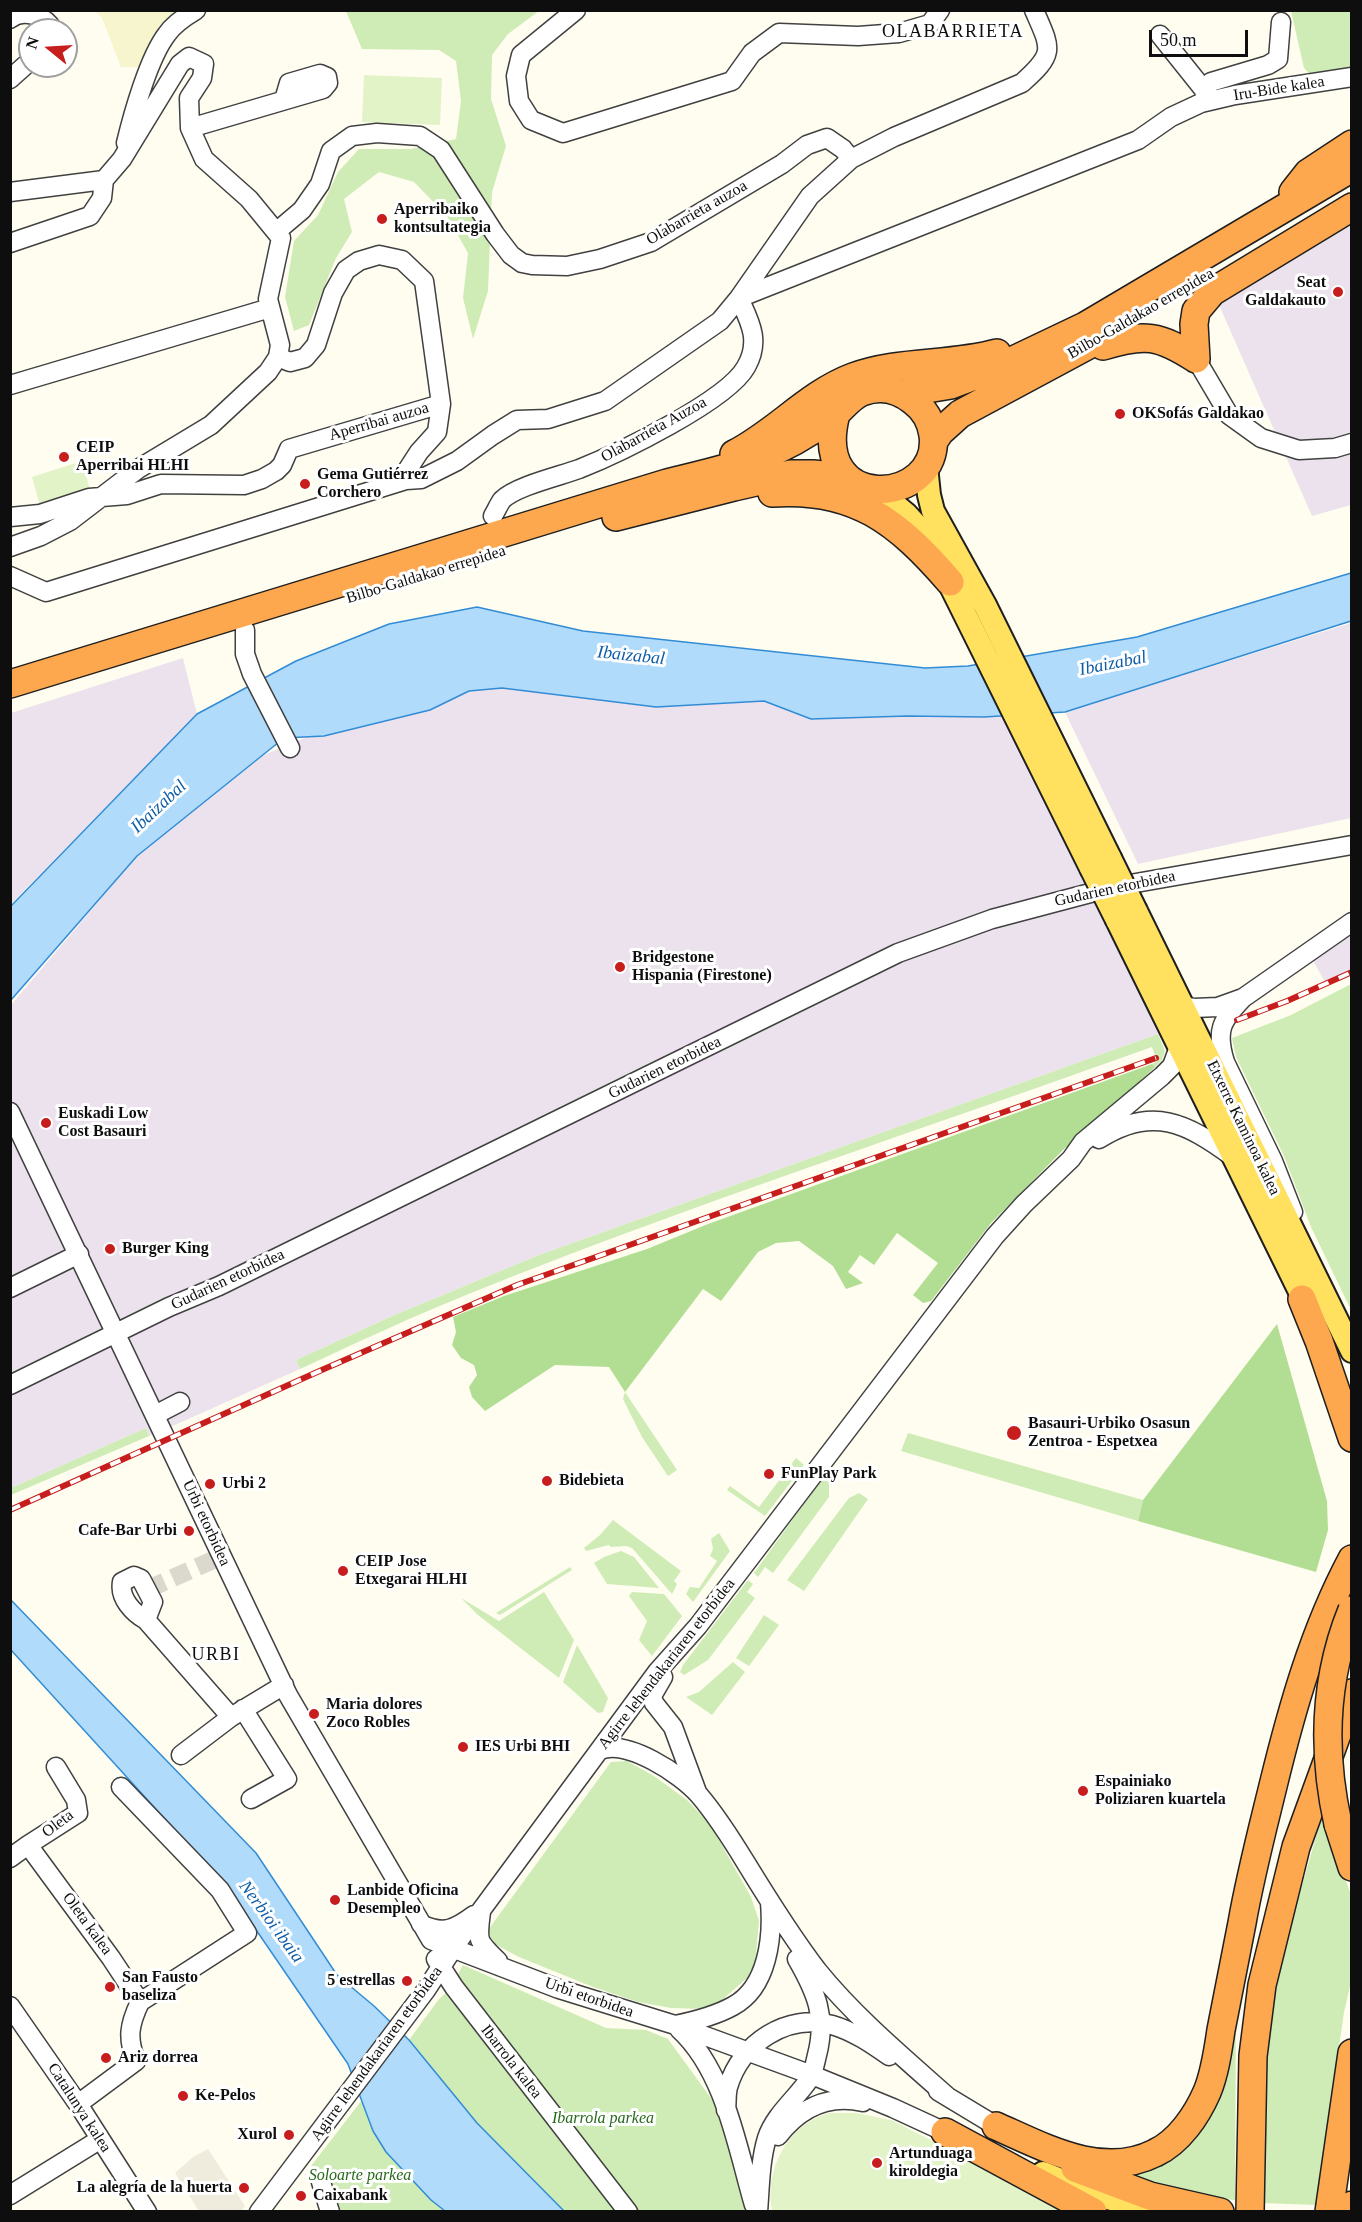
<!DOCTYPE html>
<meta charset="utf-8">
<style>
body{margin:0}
#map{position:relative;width:1362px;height:2222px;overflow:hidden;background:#fffdef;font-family:"Times New Roman",serif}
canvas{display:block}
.frame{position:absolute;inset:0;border:12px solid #0e0e0e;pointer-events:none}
.north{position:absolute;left:18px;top:18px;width:60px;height:60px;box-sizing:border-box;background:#fff;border:2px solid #9f9f9f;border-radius:50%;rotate:288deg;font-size:16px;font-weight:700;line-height:24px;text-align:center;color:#0e0e0e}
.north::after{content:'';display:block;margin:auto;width:21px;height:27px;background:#c71d1d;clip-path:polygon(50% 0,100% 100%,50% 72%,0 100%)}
.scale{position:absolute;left:1149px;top:30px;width:99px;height:27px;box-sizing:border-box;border:3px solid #0e0e0e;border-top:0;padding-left:8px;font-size:18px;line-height:21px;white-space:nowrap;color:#0e0e0e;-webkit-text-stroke:4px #fff;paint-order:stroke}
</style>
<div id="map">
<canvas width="1362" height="2222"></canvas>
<div class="frame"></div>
<div class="north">N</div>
<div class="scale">50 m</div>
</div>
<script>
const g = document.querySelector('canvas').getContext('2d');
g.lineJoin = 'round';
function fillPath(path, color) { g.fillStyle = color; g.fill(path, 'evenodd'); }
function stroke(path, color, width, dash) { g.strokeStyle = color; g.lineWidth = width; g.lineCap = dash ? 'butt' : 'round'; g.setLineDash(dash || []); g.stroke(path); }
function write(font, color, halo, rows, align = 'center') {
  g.font = font + ' "Times New Roman",serif'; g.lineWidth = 6; g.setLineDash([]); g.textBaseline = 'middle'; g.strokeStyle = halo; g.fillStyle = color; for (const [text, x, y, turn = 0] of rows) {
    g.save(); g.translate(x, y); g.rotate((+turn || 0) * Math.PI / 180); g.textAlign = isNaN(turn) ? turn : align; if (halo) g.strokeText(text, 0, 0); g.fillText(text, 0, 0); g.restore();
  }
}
fillPath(new Path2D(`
 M1351 225V505L1312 516 1219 305Z
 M1351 623V818L1138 864 1065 712Z
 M183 658 197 714 11 904V713Z
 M590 677 1009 715 1158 1034 539 1255 390 1317 296 1360 300 1369 175 1425 149 1436 146 1428 11 1488V1005L137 856 264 755 430 685Z
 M1351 930V969L1325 982 1312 959Z`), '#ece2ed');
fillPath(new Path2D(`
 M201 10 141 67H121L102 18 95 11Z`), '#f7f5cd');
fillPath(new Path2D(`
 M346 11H539L508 34 492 55 491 99 506 146 492 192 488 291 473 339 463 298 468 253 447 216 414 182 379 172 344 199 352 232 336 258 309 325 294 331 285 297 294 241 318 215 338 172 359 149H411L456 139 461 101 456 61 439 50 362 49Z
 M1291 11H1351V82L1316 81 1304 68Z
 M1351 984V1310L1311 1227 1284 1156 1236 1057 1232 1038 1291 1015Z
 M1158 1034 1165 1051 1162 1060 1155 1067 1152 1064 1157 1061 1152 1047C927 1128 698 1202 476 1291 416 1315 358 1342 300 1369L296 1360 390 1317 539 1255Z
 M625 1392 677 1470 668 1476 642 1437 623 1399Z
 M146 1428 149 1436 11 1495V1488Z
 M908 1433 1143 1500 1138 1521 901 1451Z
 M796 1458 804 1465 765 1516 727 1490 730 1486 759 1507Z
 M827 1472 829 1474V1497L773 1573 765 1567 758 1577 754 1573Z
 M859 1493 868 1499 804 1591 787 1580 849 1498Z
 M613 1520 681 1571 674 1581 677 1584 672 1594 632 1548 626 1546 611 1547 609 1545 586 1551 584 1548 600 1535Z
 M719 1533 730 1551 693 1602 686 1594 690 1587 699 1588 717 1561 710 1556 713 1549 711 1539Z
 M621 1551 634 1557 659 1588 607 1584 594 1563 604 1557Z
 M570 1567 572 1570 500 1615 496 1613Z
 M748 1580 753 1584 747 1592 755 1598 708 1660 684 1675 680 1672 683 1665Z
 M544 1592 574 1640 559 1678 478 1615 461 1598 499 1621Z
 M632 1592 664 1594 682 1616 652 1656 639 1640 647 1621 629 1596Z
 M764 1615 779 1625 749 1666 736 1658Z
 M577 1645 608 1698 603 1712 598 1713 563 1682Z
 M733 1662 745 1672 712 1715 686 1697 699 1692Z
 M627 1761 654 1776 687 1800 710 1824 751 1897 759 1921 755 1964 748 1977 721 2001 703 2009 671 2008 638 2002 593 1987 519 1957 493 1943 488 1930 611 1762Z
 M1328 1796 1339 1862 1351 1895 1352 1978 1344 2012 1316 2205 1261 2203C1262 2160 1259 2114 1263 2071 1273 1977 1302 1886 1328 1796Z
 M463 1965 606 2028 646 2030 668 2039 716 2105 756 2211H564L477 2123 409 2040 439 1999 450 1989Z
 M1236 1997 1235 2200 1202 2197 1105 2172 1183 2140Z
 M362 2100 406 2174 445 2211H336L325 2177 311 2166Z`), '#cfecb6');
fillPath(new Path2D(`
 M1152 1064 1155 1067 1108 1111 1104 1112 1068 1148 1066 1147 991 1223 931 1301 923 1303 913 1295 938 1263 897 1233 874 1265 860 1255 848 1272 863 1283 846 1289 833 1266 799 1241 776 1243 758 1252 721 1301 703 1289 625 1392 609 1367 555 1365 485 1411 472 1397 469 1387 477 1375 474 1365 461 1358 452 1345 456 1332 453 1317 504 1296 647 1249 708 1224Z
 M1277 1324 1327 1501 1328 1530 1316 1572 1138 1521 1143 1500Z`), '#b2de94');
fillPath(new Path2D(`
 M364 75 442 78 440 125 362 122Z
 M82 461 90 490 40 506 32 477Z
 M829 2113H857L891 2120 1072 2211H772C764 2170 787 2125 829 2113Z`), '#e2f3c8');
fillPath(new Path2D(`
 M208 2149 245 2206 241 2211H199L175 2173 193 2157Z`), '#f0ecdd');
const water = new Path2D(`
 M1351 573V621L1065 712 984 717 907 716 811 719 764 701 656 707 502 688 469 691 430 710 324 736 284 738 137 856 11 1000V906L197 714 296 661 389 624 477 607 583 631 925 668 968 666 1137 637Z
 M11 1600 256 1853 337 1975 374 2006 409 2040 477 2123 564 2211H445L431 2200 386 2152 373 2131 348 2064 226 1886 11 1650Z`);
fillPath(water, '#b0dbfa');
stroke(water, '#328cd5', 1.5);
stroke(new Path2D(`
 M148 1589 222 1556`), '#dbd9cd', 18, [18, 9]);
const minor = new Path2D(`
 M576 10 521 55 516 76 519 101 531 120 563 133 732 81 752 53 779 33 858 36 899 33 930 24 940 10
 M10 19C23 8 46 16 53 30
 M1160 35 1204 90 1206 100
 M10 79 30 61
 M1204 90 1211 82 1268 65 1278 59 1281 22
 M190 128 323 89 328 83 327 77 320 74 289 83 284 100
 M126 143C133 114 149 57 167 34 173 25 186 16 196 10
 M10 192 104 180 122 159 180 64 189 57 204 64 202 78 189 98 190 128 204 159 249 199 281 238 268 299 280 345 278 357 268 372 211 425 138 469 70 521 41 536 10 547
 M276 232 302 210 320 184 331 151 352 136 377 133 420 136 441 150 495 234 511 255 522 263 532 265 567 266 600 259 651 242 782 164 807 145 827 138 843 149 851 159
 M10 243 90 216 102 198 104 180
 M278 357 290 362 305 358 316 345 333 293 346 270 359 261 379 255 402 260 424 281 441 404 437 432 419 452 408 469 406 480
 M1196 359 1229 415 1261 438 1299 450 1335 448 1352 443
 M10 385 270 308
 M493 516C496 511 499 504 502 500 516 486 560 476 579 469 617 454 727 401 746 367 761 341 750 322 739 298L1138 140 1171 117 1201 103 1235 95 1352 77
 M10 517 40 514 89 498 127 495 161 484 244 485 262 479 276 471 282 465 289 449 441 404
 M10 576 46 592 406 480 421 479 457 461 493 435 517 420 548 419 605 401 720 321 739 298 810 196 851 159 894 137 1022 83C1056 53 1051 49 1034 10
 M245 630V654L252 674 290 748
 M1243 998C1222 1020 1215 1030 1225 1062L1273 1161 1293 1212
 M1182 1006 1194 1008 1218 1007 1243 998 1352 922
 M10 1112 288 1695 431 1940 559 1989 675 2025 812 2075 893 2108 945 2132
 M1099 1139C1152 1105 1187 1123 1233 1157
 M10 1288 79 1254
 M10 1385 169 1307 219 1286 898 953 992 919 1113 887 1352 845
 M155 1415 180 1402
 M134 1576 141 1579 153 1602 146 1620C133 1613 119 1598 122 1582Z
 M146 1620 231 1717
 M663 1677 652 1696 654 1703 673 1727 697 1792
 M243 1709 287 1779 251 1799
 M600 1750C627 1739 681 1774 699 1795 717 1816 732 1840 746 1863 768 1899 791 1936 817 1970 855 2017 903 2057 948 2097
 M181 1755 231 1717 284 1685
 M121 1787 220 1890 247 1933 140 2002
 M28 1845 78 1813 76 1800 56 1767
 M10 1858 28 1845 111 1958 140 2002C129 2025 127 2038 136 2061L78 2104
 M481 1912C477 1941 477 1941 498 1961
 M421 1924C444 1935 455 1929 474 1915
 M436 1959 454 1987 628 2212
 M10 2006 78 2104 147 2212
 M675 2025C695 2021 715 2016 733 2006 768 1987 773 1937 770 1902
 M679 2029C725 2071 737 2147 754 2205
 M938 2091 996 2126
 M726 2110C727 2103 726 2094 728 2087 741 2043 787 2013 832 2025 853 2031 872 2044 889 2056
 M778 2136C799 2109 828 2094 863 2102
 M321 2182 330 2212
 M10 2195 99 2140
 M259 2212 426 1990 454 1947 657 1672 698 1626 995 1236 1024 1204 1071 1159 1083 1142 1162 1076 1172 1066 1179 1047
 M758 2212C760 2187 760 2161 767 2138 775 2114 797 2098 810 2078 814 2071 815 2063 817 2055 827 2017 816 1992 797 1959`);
const major = new Path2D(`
 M926 466 929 495 933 511 985 605 1110 858
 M877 490 906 514 926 536 1091 868
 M1136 911 1352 1351
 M1117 920 1311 1314
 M1043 2173C1081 2189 1120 2204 1160 2212`);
const highway = new Path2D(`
 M1293 192 1308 173 1352 144
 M1103 346C1145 333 1159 335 1196 359
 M1196 359 1194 324 1196 311 1212 292 1352 207
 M903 393 951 385 1001 366 1085 326 1352 168
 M934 441 940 432 960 414 1122 327
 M734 454C776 433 808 394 853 377 899 360 950 366 997 353
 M772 493C855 487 898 522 950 582
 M616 517 734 487 791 474H813L846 477
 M10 684 667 483C716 471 765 461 808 433 817 428 826 422 834 415 843 408 850 397 862 392 880 385 898 389 913 401 924 409 931 421 933 435 942 506 809 516 836 414
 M1302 1299 1319 1341 1352 1438
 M1338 1824 1352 1867
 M996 2126C1044 2147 1102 2180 1155 2153 1179 2142 1197 2115 1207 2092 1215 2073 1218 2050 1221 2030 1228 1994 1235 1959 1242 1923 1250 1877 1262 1831 1273 1786 1292 1708 1314 1630 1352 1559
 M945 2132 1093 2212
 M1075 2168 1150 2196 1220 2212
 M1250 2212 1253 2056 1262 1985 1296 1847 1352 1693
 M1329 2212 1352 2053
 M1351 2212 1352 2205`);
stroke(minor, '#414141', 21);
stroke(major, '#1f1f1f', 26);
stroke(highway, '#1f1f1f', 30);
stroke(minor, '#fff', 18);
stroke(major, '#ffe05f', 22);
stroke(highway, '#fda74f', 27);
const rail = new Path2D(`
 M1237 1020 1287 1001 1352 972
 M10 1510 324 1369 517 1285 1156 1058`);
stroke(rail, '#c71d1d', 6);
stroke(rail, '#fff', 4, [11]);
const majorBridge = new Path2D(`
 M1110 858 1136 911
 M1091 868 1117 920`);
const highwayBridge = new Path2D(`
 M1338 1824C1322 1752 1324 1679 1352 1610`);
stroke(majorBridge, '#1f1f1f', 26, []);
stroke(highwayBridge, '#1f1f1f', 30, []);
stroke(majorBridge, '#ffe05f', 22);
stroke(highwayBridge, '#fda74f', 27);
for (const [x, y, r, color] of [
 [382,219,6,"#c71d1d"],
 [1338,292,6,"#c71d1d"],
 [1120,414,6,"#c71d1d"],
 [64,457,6,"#c71d1d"],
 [305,484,6,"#c71d1d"],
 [620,967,6,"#c71d1d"],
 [46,1123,6,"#c71d1d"],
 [110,1249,6,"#c71d1d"],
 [1014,1433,8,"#c71d1d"],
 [769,1474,6,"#c71d1d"],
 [547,1481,6,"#c71d1d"],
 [210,1484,6,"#c71d1d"],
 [189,1531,6,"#c71d1d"],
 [343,1571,6,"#c71d1d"],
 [314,1714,6,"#c71d1d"],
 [463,1747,6,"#c71d1d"],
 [1083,1791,6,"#c71d1d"],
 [335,1900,6,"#c71d1d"],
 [407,1981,6,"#c71d1d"],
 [110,1987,6,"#c71d1d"],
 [106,2058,6,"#c71d1d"],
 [183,2096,6,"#c71d1d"],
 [289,2135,6,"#c71d1d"],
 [877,2163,6,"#c71d1d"],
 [244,2188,6,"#c71d1d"],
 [301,2196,6,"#c71d1d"]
]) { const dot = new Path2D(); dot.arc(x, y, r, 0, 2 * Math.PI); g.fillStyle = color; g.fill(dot); stroke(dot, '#fff', 2); }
write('16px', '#0e0e0e', '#fff', [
 ["Iru-Bide kalea",1279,89,-9],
 ["Olabarrieta auzoa",697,213,-30],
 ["Bilbo-Galdakao errepidea",1141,314,-30],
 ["Aperribai auzoa",379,422,-16],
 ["Olabarrieta Auzoa",654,430,-29],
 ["Bilbo-Galdakao errepidea",426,575,-17],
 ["Gudarien etorbidea",1115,889,-12],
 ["Gudarien etorbidea",665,1068,-26],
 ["Etxerre Kaminoa kalea",1243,1128,64],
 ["Gudarien etorbidea",228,1280,-25],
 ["Urbi etorbidea",206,1523,65],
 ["Agirre lehendakariaren etorbidea",667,1664,-52],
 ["Oleta",58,1824,-37],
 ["Oleta kalea",87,1924,54],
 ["Urbi etorbidea",589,1998,19],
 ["Agirre lehendakariaren etorbidea",377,2054,-54],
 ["Ibarrola kalea",511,2062,52],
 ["Catalunya kalea",79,2108,57]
]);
write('bold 16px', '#0e0e0e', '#fff', [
 ["Aperribaiko",394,210],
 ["kontsultategia",394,228],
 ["Seat",1326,283,"right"],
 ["Galdakauto",1326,301,"right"],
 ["OKSofás Galdakao",1132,414],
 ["CEIP",76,448],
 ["Aperribai HLHI",76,466],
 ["Gema Gutiérrez",317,475],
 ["Corchero",317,493],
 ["Bridgestone",632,958],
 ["Hispania (Firestone)",632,976],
 ["Euskadi Low",58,1114],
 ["Cost Basauri",58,1132],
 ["Burger King",122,1249],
 ["Basauri-Urbiko Osasun",1028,1424],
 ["Zentroa - Espetxea",1028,1442],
 ["FunPlay Park",781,1474],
 ["Bidebieta",559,1481],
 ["Urbi 2",222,1484],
 ["Cafe-Bar Urbi",177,1531,"right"],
 ["CEIP Jose",355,1562],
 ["Etxegarai HLHI",355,1580],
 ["Maria dolores",326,1705],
 ["Zoco Robles",326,1723],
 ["IES Urbi BHI",475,1747],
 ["Espainiako",1095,1782],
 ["Poliziaren kuartela",1095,1800],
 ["Lanbide Oficina",347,1891],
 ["Desempleo",347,1909],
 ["San Fausto",122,1978],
 ["baseliza",122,1996],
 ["5 estrellas",395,1981,"right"],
 ["Ariz dorrea",118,2058],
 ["Ke-Pelos",195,2096],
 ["Xurol",277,2135,"right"],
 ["Artunduaga",889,2154],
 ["kiroldegia",889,2172],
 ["La alegría de la huerta",232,2188,"right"],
 ["Caixabank",313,2196]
], 'left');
write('italic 16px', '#266a1a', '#fff', [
 ["Ibarrola parkea",603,2119],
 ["Soloarte parkea",360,2176]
]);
g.letterSpacing = '1.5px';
write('18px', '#0e0e0e', '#fff', [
 ["OLABARRIETA",953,32],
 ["URBI",216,1655]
]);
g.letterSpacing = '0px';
write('italic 18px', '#0f5da8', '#fff', [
 ["Ibaizabal",631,656,6],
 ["Ibaizabal",1113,664,-11],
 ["Ibaizabal",159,807,-43],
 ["Nerbioi ibaia",271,1922,54]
]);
</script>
